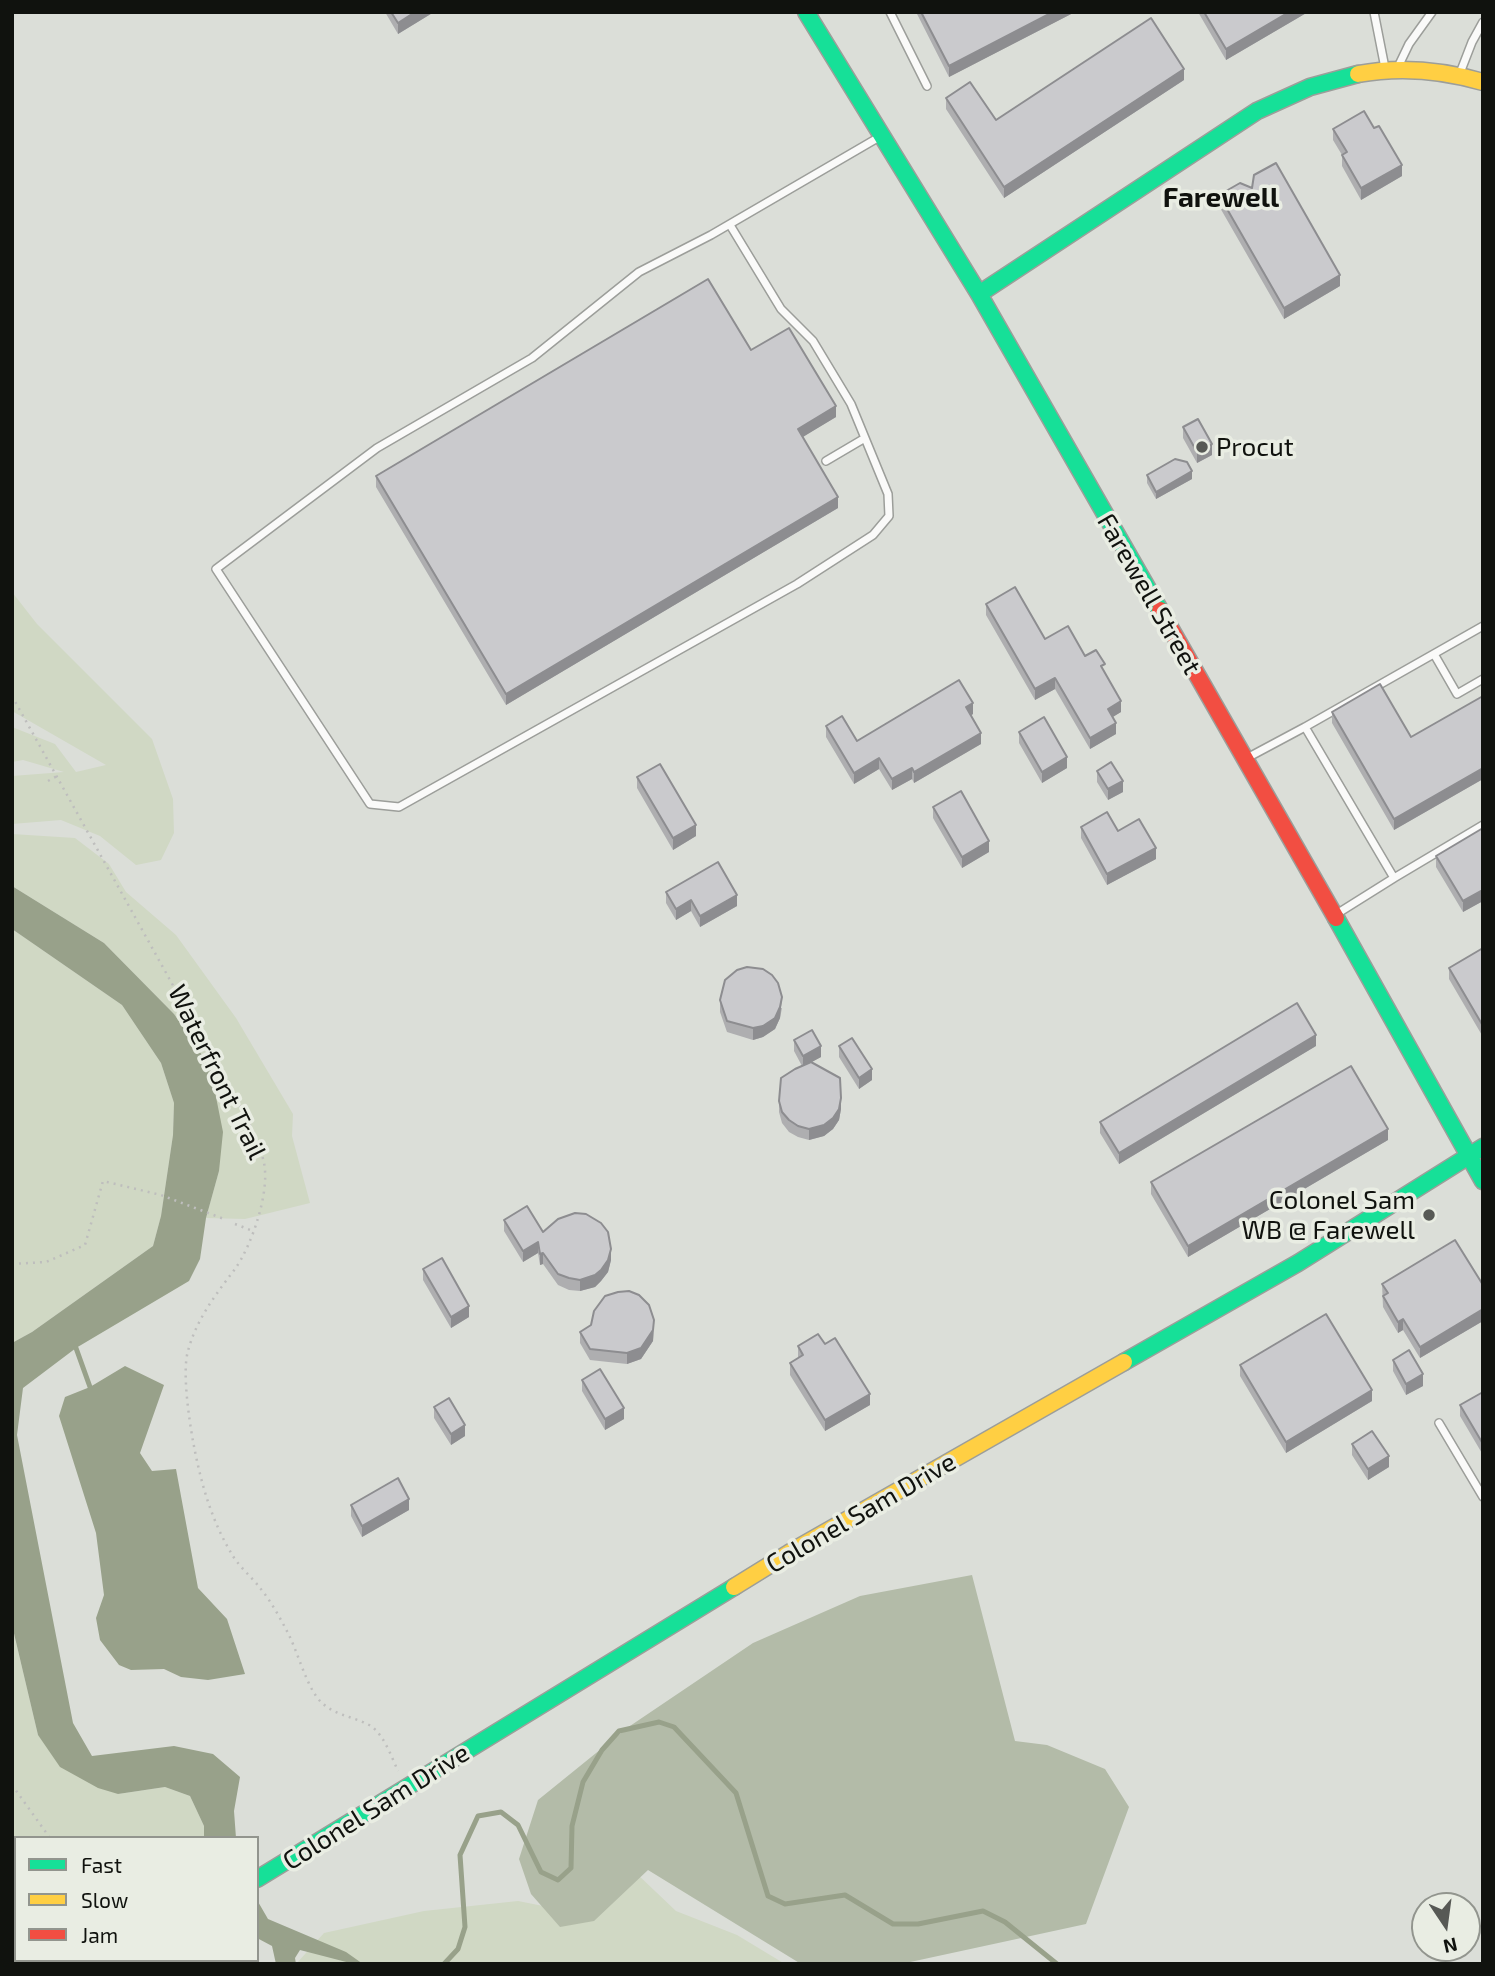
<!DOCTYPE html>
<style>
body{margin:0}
#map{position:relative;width:1495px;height:1976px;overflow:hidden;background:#dbded8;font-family:"Exo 2",sans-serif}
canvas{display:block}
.frame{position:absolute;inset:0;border:14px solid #10120e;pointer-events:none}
.legend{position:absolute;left:14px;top:1836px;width:245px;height:126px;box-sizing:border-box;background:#e9ede3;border:2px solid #92958e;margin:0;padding:9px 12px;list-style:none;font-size:21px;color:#10120e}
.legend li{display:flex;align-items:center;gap:14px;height:35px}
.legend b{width:35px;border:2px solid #92958e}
.north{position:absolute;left:1411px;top:1892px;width:70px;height:70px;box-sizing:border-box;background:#e9ede3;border:2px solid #92958e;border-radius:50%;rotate:167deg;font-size:19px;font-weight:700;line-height:28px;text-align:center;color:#10120e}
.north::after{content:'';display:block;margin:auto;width:24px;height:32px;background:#575955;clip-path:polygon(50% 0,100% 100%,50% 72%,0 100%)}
</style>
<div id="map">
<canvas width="1495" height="1976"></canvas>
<div class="frame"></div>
<ul class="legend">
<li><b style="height:9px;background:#16e098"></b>Fast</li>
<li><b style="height:9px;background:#ffcf43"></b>Slow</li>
<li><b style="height:9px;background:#f24e42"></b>Jam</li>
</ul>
<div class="north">N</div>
</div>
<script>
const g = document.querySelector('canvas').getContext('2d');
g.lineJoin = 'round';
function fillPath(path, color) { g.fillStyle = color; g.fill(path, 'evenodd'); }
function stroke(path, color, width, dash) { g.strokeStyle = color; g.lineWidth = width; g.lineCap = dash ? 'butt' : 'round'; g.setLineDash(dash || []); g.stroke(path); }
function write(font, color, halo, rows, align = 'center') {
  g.font = font + ' "Exo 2",sans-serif'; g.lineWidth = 7; g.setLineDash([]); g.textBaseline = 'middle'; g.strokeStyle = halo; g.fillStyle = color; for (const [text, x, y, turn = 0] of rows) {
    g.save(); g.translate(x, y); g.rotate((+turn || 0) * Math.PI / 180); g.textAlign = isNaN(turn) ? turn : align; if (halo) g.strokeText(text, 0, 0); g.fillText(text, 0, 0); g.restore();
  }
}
fillPath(new Path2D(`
 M12 592 37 624 152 739 173 799 174 833 161 860 136 865 100 836 61 820 12 824V776L64 772 23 760 12 762V727L55 744 76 772 106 765 12 711Z
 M12 834 75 838 109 864 126 892 176 935 236 1018 293 1114 292 1136 310 1203 245 1219 206 1218 219 1171 174 1014 104 943 12 886Z
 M12 929 122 1005 161 1063 174 1103 173 1135 161 1216 153 1246 32 1332 12 1343Z
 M12 1625 38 1735 118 1794 165 1787 190 1796 204 1826V1838H16V1960H111L105 1964H12Z
 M635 1872 676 1911 737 1935 785 1964H296L324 1933 424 1911 518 1901 563 1910Z`), '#d0d8c4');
fillPath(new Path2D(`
 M972 1575 1015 1741 1047 1745 1105 1769 1129 1807 1086 1924 901 1964H801L648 1870 594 1921 560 1927 531 1894 519 1859 538 1800 627 1728 753 1643 860 1596Z`), '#b3bba8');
fillPath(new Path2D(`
 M12 886 104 943 174 1014 210 1067 223 1132 219 1171 206 1218 200 1259 189 1281 76 1348 23 1388 17 1435 73 1723 92 1756 174 1746 213 1754 240 1777 234 1811 236 1838H204V1826L190 1796 165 1787 118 1794 98 1788 60 1767 38 1735 12 1625V1343L32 1332 153 1246 161 1216 173 1135 174 1103 161 1063 122 1005 12 929Z
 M125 1366 164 1385 140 1453 152 1471 176 1469 198 1588 227 1619 245 1674 208 1680 181 1677 164 1669 131 1670 119 1665 100 1640 96 1618 104 1595 96 1533 59 1416 65 1397 90 1387Z
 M257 1900 268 1919 346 1952 363 1964H354L300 1950 295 1958 296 1964H276L272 1946 257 1938Z`), '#98a18a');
stroke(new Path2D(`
 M76 1348 90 1387
 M444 1964 458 1949 465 1927 460 1855 478 1816 501 1812 518 1825 541 1872 558 1880 571 1868 572 1826 583 1782 602 1750 619 1731 659 1722 674 1727 736 1793 768 1896 785 1904 845 1895 893 1924H918L983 1911 1005 1922 1057 1964`), '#98a18a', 5);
const lane = new Path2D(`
 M890 12 927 86
 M1374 12 1385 68
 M1398 67 1409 44 1432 12
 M1460 73 1472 42 1483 22
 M730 225 781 309 813 341 851 404 888 494 889 516 873 535 797 584 399 807 370 804 216 569 377 448 532 358 639 272 711 235 881 136
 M826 461 865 438
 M1434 654 1457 694 1483 679
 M1305 727 1483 626
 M1247 758 1305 727 1394 878 1335 915
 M1394 878 1483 825
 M1439 1423 1483 1497`);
const fast = new Path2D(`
 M806 12 979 294 1160 610
 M979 294 1257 111 1310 87 1358 74
 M1336 918 1483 1181
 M1124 1362 1298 1263 1483 1147
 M257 1879 734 1587
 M112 1964 118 1960`);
const slow = new Path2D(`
 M1358 74C1401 66 1442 70 1483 82
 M734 1587 789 1553 1124 1362`);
const jam = new Path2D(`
 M1160 610 1336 918`);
stroke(lane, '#9c9e9a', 10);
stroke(fast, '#9c9e9a', 19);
stroke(slow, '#9c9e9a', 19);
stroke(jam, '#9c9e9a', 19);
stroke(new Path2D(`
 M12 696 234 1095C245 1116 259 1139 264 1163 270 1192 252 1245 235 1269 216 1294 196 1320 188 1351 182 1371 189 1419 193 1441 200 1479 210 1517 230 1551 237 1565 251 1576 260 1588 271 1601 280 1618 288 1633 298 1653 304 1678 316 1696 330 1716 352 1715 371 1726 384 1735 392 1758 398 1771
 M48 781 57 776
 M235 1224 253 1231
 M12 1264 46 1262 85 1245 103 1181 161 1195 224 1219
 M12 1785 50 1838`), '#bebebd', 2.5, [2, 5]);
stroke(lane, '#fafaf9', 7);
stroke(fast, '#16e098', 16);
stroke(slow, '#ffcf43', 16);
stroke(jam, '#f24e42', 16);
fillPath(new Path2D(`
 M385 12H434L398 34Z
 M916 12H1075L949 77Z
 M1198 12H1308L1226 60Z
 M1184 80 1004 198 946 109V98L996 120Z
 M1374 128 1402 176 1361 200 1342 166V155L1333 140V129Z
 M1219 195 1340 286 1284 319 1219 206Z
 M751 350 836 417 802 437 838 508 506 705 376 487V476Z
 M1183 427 1212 455 1197 463 1183 438Z
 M1147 475 1192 479 1156 499 1147 483Z
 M986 604 1045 639 1085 656 1121 712 1112 717 1116 734 1090 749 1055 689 1035 700 986 615Z
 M1483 696V779L1394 830 1332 723V712L1411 737Z
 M973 714 971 716 981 744 914 783 912 779 892 790 879 769 854 784 826 737V726L857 741Z
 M1019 732 1067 768 1042 783 1019 743Z
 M1097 771 1123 792 1108 800 1097 782Z
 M637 777 696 836 673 850 637 788Z
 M933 807 989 852 962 868 933 818Z
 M1081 827 1118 831 1156 859 1107 885 1081 838Z
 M1483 828V901L1463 912 1436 867V856Z
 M666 892 737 906 700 927 691 911 676 920 666 903Z
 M1483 948V1037L1449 979V968Z
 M720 1000 782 1008 780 1018 775 1029 763 1037 753 1040 727 1032 720 1012Z
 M794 1040 821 1057 811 1062 841 1109 839 1120 833 1129 824 1136 809 1140 798 1137 789 1132 782 1123 779 1112V1101L802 1066 794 1051Z
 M839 1046 872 1080 859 1089 839 1057Z
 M1316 1046 1119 1164 1100 1133V1122Z
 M1388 1140 1188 1257 1151 1194V1182Z
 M504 1220 543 1232 611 1260 608 1272 601 1281 595 1287 580 1291 569 1290 558 1285 543 1264 540 1265 538 1253 523 1262 504 1231Z
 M423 1269 469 1317 451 1328 423 1280Z
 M1382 1284 1483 1285V1321L1420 1358 1403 1330 1398 1333 1383 1307Z
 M654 1331 653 1341 641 1359 627 1364 590 1360 580 1343V1332Z
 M825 1344 870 1405 825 1431 790 1375V1363L798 1358V1346Z
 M1393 1360 1423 1386 1406 1395 1393 1371Z
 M1240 1365 1372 1401 1286 1453 1240 1376Z
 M582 1380 624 1419 605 1430 582 1391Z
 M1483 1392V1455L1460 1416V1405Z
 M434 1407 465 1436 451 1445 434 1418Z
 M1352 1444 1389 1467 1368 1480 1352 1455Z
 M351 1505 409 1510 362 1537 351 1516Z`), '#aeaeb0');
fillPath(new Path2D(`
 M415 12H434L398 34V23Z
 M1053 12H1075L949 77V66Z
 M1289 12H1308L1226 60V49Z
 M1184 69V80L1004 198V187Z
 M1402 165V176L1361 200V188Z
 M1340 275V286L1284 319V308Z
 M836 406V417L798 440V429Z
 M1212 444V455L1197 463V452Z
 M1192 471V479L1156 499V492Z
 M838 497V508L506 705V694Z
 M1055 678V689L1035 700V689Z
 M1121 701V712L1108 720V709Z
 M973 703V714L966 718V707Z
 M1116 723V734L1090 749V738Z
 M981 733V744L914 783V772Z
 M1067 757V768L1042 783V772Z
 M879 758V769L854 784V773Z
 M912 768V779L892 790V779Z
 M1483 768V779L1394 830V819Z
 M1123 781V792L1108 800V789Z
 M696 825V836L673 850V838Z
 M989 841V852L962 868V857Z
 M1156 848V859L1107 885V874Z
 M1483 890V901L1463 912V901Z
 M737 895V906L700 927V916Z
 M691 900V911L676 920V909Z
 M782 997 780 1018 775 1029 763 1037 753 1040V1028Z
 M1316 1035V1046L1119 1164V1153Z
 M821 1046V1057L803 1067V1056Z
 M872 1069V1080L859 1089V1078Z
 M841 1098V1109L839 1120 833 1129 824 1136 809 1140V1129Z
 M1388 1129V1140L1188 1257V1246Z
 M538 1242V1253L523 1262V1251Z
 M611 1249V1260L608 1272 601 1281 595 1287 580 1291V1280Z
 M543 1253V1264L540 1265V1254Z
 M469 1306V1317L451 1328V1317Z
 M1483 1309V1321L1420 1358V1347Z
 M1403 1319V1330L1398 1333V1322Z
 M654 1320 653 1341 641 1359 627 1364V1353Z
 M1423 1374V1386L1406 1395V1384Z
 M1372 1390V1401L1286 1453V1442Z
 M870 1394V1405L825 1431V1420Z
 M624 1408V1419L605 1430V1419Z
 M465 1425V1436L451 1445V1434Z
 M1389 1456V1467L1368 1480V1469Z
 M409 1499V1510L362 1537V1526Z`), '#8d8d90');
const building = new Path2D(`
 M391 12H415L398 23Z
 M921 12H1053L949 66Z
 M1204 12H1289L1226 49Z
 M1151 18 1184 69 1004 187 946 98 970 82 996 120Z
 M1364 111 1374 128 1379 126 1402 165 1361 188 1342 155 1347 152 1333 129Z
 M1276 163 1340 275 1284 308 1219 195 1240 183 1252 188 1254 175Z
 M708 279 751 350 789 328 836 406 798 429 838 497 506 694 376 476Z
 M1198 419 1212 444 1197 452 1183 427Z
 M1175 459 1187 462 1192 471 1156 492 1147 475Z
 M1015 587 1045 639 1068 626 1085 656 1096 650 1105 664 1101 666 1121 701 1108 709 1116 723 1090 738 1055 678 1035 689 986 604Z
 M959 680 973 703 966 707 981 733 914 772 912 768 892 779 879 758 854 773 826 726 842 716 857 741Z
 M1380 684 1411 737 1483 696V768L1394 819 1332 712Z
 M1044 717 1067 757 1042 772 1019 732Z
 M1111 762 1123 781 1108 789 1097 771Z
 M660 764 696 825 673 838 637 777Z
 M961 791 989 841 962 857 933 807Z
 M1107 812 1118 831 1139 819 1156 848 1107 874 1081 827Z
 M1483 828V890L1463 901 1436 856Z
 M718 862 737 895 700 916 691 900 676 909 666 892Z
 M1483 948V1026L1449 968Z
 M747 967 763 969 772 975 778 983 782 997 780 1007 775 1018 763 1026 753 1028 727 1021 720 1000 725 980 737 970Z
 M1297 1003 1316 1035 1119 1153 1100 1122Z
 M812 1030 821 1046 803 1056 794 1040Z
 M852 1038 872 1069 859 1078 839 1046Z
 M811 1062 840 1078 841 1098 839 1109 833 1118 824 1125 809 1129 798 1126 789 1120 782 1112 779 1101 781 1078 795 1069Z
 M1351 1066 1388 1129 1188 1246 1151 1182Z
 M527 1206 543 1232 558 1219 575 1213 586 1214 601 1223 608 1232 611 1249 608 1260 601 1270 595 1275 580 1280 569 1278 558 1274 543 1253 540 1254 538 1242 523 1251 504 1220Z
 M1455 1240 1483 1285V1309L1420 1347 1403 1319 1398 1322 1383 1296 1388 1293 1382 1284Z
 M442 1258 469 1306 451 1317 423 1269Z
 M629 1291 639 1295 649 1305 654 1320 653 1330 641 1348 627 1353 590 1349 580 1332 591 1325 594 1311 605 1296 618 1292Z
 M1326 1314 1372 1390 1286 1442 1240 1365Z
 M818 1334 825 1344 835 1338 870 1394 825 1420 790 1363 803 1355 798 1346Z
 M1409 1350 1423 1374 1406 1384 1393 1360Z
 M600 1369 624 1408 605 1419 582 1380Z
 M1483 1392V1444L1460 1405Z
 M449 1398 465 1425 451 1434 434 1407Z
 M1372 1431 1389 1456 1368 1469 1352 1444Z
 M398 1478 409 1499 362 1526 351 1505Z`);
fillPath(building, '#cacacd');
stroke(building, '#8d8d90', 2);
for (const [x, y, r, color] of [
 [1202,447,7,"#575955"],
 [1429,1215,7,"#575955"]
]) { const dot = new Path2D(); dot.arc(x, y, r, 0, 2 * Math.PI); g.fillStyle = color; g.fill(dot); stroke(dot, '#e9ede3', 2.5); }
write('26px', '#10120e', '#e9ede3', [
 ["Procut",1216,447],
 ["Colonel Sam",1415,1200,"right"],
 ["WB @ Farewell",1415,1230,"right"]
], 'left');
write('26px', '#10120e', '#e9ede3', [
 ["Farewell Street",1149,594,60],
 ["Waterfront Trail",217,1072,64],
 ["Colonel Sam Drive",861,1513,-30],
 ["Colonel Sam Drive",376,1807,-32]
]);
write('bold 28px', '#10120e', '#e9ede3', [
 ["Farewell",1221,198]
]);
</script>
